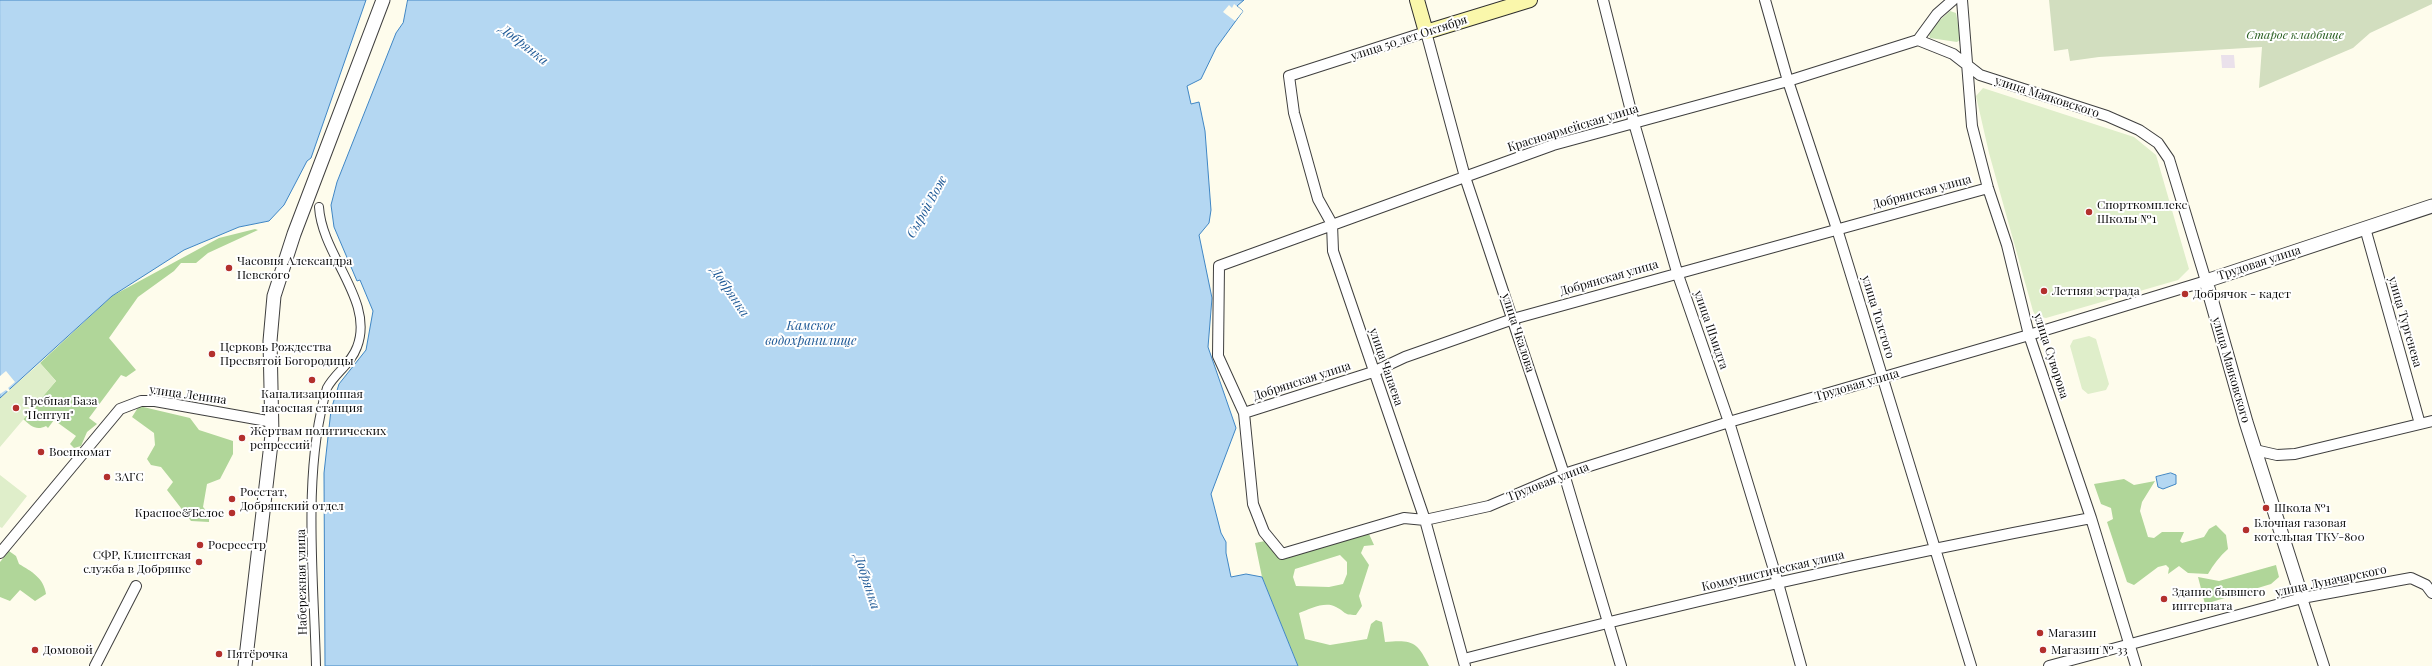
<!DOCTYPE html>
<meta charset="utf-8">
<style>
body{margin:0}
canvas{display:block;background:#fefcec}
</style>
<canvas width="2432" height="666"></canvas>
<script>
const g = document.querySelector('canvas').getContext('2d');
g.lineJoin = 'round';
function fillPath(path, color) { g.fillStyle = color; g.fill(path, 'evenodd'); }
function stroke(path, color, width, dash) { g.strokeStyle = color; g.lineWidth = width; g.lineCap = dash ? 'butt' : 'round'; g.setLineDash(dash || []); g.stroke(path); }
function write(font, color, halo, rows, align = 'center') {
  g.font = font + ' "Playfair Display",serif'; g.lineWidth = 4; g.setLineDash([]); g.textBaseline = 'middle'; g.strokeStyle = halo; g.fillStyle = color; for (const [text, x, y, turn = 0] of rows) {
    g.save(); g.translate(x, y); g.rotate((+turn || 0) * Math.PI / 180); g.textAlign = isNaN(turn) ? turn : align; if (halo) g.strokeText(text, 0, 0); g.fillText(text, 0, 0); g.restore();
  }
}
fillPath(new Path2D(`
 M2221 55H2234L2235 68H2222Z`), '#eae1eb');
fillPath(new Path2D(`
 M1950 11 1956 13 1961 39 1957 42 1930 38 1928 31Z`), '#cde6b9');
fillPath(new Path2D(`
 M255 229 258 230 208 253 196 263H181L174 271 138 297 109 338 136 370 126 377 121 375 89 418 97 424 87 432 81 446 74 448 70 444 76 436 54 420 48 428 46 426C36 431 31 426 23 419L56 381 40 363 112 296 219 238Z
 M139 406 190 418 199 430 233 441V454L220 479 207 484 203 507 209 514V522L191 521 167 490 173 482 161 467 151 465 147 459 155 445 154 433 132 417Z
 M2124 479 2134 485 2155 481 2142 502 2140 511 2148 537 2154 538 2162 532H2184L2180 541 2182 543 2204 537 2209 529 2216 525 2226 535 2228 549C2220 556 2213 565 2208 574L2188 573 2179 566 2168 574 2169 568 2166 565 2158 567 2134 585 2127 582 2107 522 2113 519 2111 508 2101 504 2094 484Z
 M1369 534 1374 545 1364 546 1361 553 1369 565 1359 596 1362 606 1356 615C1343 615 1346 612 1336 607 1325 601 1310 609 1299 613L1305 639 1330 645 1367 639 1371 624 1376 620 1382 622 1385 642C1412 640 1417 641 1429 666H1298L1262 577 1255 543 1265 541 1281 559 1341 540ZM1340 555 1347 562V574L1343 584 1329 587 1296 586 1293 577 1295 569Z
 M9 551 16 556 19 564C31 571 44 578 46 594L35 601 20 590 10 601 0 597V562Z
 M2276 565 2279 577 2271 584 2205 604 2198 577 2219 581Z`), '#b0d699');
fillPath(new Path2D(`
 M2049 0H2432V4L2370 33 2353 48 2259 88 2262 47 2099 57 2070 61 2068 49 2054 51Z`), '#d2debf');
fillPath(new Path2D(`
 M1983 88 2134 137 2156 155 2189 269 2178 280 2046 318 2036 316 2033 311 1989 153 1976 96Z
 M2089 336 2096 339 2109 384 2106 390 2088 394 2082 389 2070 346 2073 340Z
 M40 363 56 381 0 447V398Z
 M0 475 27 496 2 528 0 527Z`), '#dfeeca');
const water = new Path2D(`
 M0 0H366L311 158 307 161 284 205 269 221 239 227 184 250 112 296 0 398Z
 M408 0H1244L1237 6 1243 11 1216 48 1201 79 1187 86 1191 104 1199 102 1205 131 1211 210 1209 223 1199 235 1212 298 1208 347 1236 428 1211 494 1221 533 1226 542V553L1231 577 1246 574 1262 577 1298 666H325L324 473 331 410 339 384 366 350 373 311 360 280 357 281 334 227 331 205 337 182 396 33 403 23Z
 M2171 473 2176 475V484L2163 489 2158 487 2156 477Z`);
fillPath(water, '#b4d7f2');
stroke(water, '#4086c4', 1);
fillPath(new Path2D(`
 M1234 4 1243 11 1235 21 1223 12 1229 5 1232 8Z
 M6 371 15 382 8 388 10 390 8 392 6 390 0 394V376Z`), '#fefcec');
const pedestrian = new Path2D(`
 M316 666C314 579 302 471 327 388 335 373 351 364 357 347 375 301 322 256 319 207`);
const minor = new Path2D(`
 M1603 0 1634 123 1677 272 1729 422 1778 583 1801 666
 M1765 0 1788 81 1837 229 1971 666
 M1962 0 1972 126 1988 188 2007 245 2029 335 2091 518 2136 666
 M1918 40 1953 54 1980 75 2107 116 2139 130 2158 143 2169 159 2206 281 2029 335 1729 422 1564 474 1489 506 1425 520 1404 518 1282 554 1264 532 1253 504 1244 413 1218 356 1219 266 1553 145 1788 81Z
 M1918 40 1937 14 1953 0
 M2365 228 2420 424
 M1244 413 1373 372 1405 357 1513 319 1988 188
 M2255 450 2277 455 2295 454 2432 421
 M0 553 120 409 141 401H155L273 422
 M2302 598 2324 666
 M1464 659C1671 605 1880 558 2091 518
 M95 666 136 586
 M1465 666 1425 520 1333 251 1332 224 1318 199 1294 113 1289 76 1426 32 1465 177 1564 474 1621 666
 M2049 666 2302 598 2411 578 2426 585 2432 593`);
const tertiary = new Path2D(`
 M2302 598 2246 422 2206 281 2432 206
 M245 666 272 435 270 341 274 296 294 234 383 0`);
const secondary = new Path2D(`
 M1417 0 1426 32 1530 0`);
stroke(pedestrian, '#3f3f3f', 10);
stroke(minor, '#3f3f3f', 12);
stroke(tertiary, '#3f3f3f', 15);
stroke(secondary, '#2e2e2e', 16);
stroke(pedestrian, '#fff', 8);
stroke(minor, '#fff', 10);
stroke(tertiary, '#fff', 13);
stroke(secondary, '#faf7ab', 14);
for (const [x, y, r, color] of [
 [2089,212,4,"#b3302d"],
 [229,268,4,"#b3302d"],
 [2044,291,4,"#b3302d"],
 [2185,294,4,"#b3302d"],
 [212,354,4,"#b3302d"],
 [312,380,4,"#b3302d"],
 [16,408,4,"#b3302d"],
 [242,438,4,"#b3302d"],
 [41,452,4,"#b3302d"],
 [107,477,4,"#b3302d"],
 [232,499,4,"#b3302d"],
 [2266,508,4,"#b3302d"],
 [232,513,4,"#b3302d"],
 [2246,530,4,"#b3302d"],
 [200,545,4,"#b3302d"],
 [199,562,4,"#b3302d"],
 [2164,599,4,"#b3302d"],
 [2040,633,4,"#b3302d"],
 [35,650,4,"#b3302d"],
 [2043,650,4,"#b3302d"],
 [219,654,4,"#b3302d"]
]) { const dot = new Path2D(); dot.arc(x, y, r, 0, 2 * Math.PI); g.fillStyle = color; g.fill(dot); stroke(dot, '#fff', 1.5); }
write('italic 12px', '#295f21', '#fff', [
 ["Старое кладбище",2295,35]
]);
write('12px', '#0c0c0c', '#fff', [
 ["улица 50 лет Октября",1409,38,-18],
 ["улица Маяковского",2047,97,18],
 ["Красноармейская улица",1573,128,-17],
 ["Добрянская улица",1922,192,-15],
 ["Трудовая улица",2259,263,-18],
 ["Добрянская улица",1609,278,-16],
 ["улица Толстого",1878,317,73],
 ["улица Тургенева",2405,322,74],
 ["улица Шмидта",1711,330,71],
 ["улица Чкалова",1518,333,72],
 ["улица Суворова",2051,356,72],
 ["улица Чапаева",1386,367,71],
 ["улица Маяковского",2231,370,74],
 ["Добрянская улица",1302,381,-18],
 ["Трудовая улица",1857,385,-16],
 ["улица Ленина",188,395,8],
 ["Трудовая улица",1548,482,-21],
 ["Коммунистическая улица",1773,571,-13],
 ["улица Луначарского",2331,581,-12],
 ["Набережная улица",302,582,-91]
]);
write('12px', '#0c0c0c', '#fff', [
 ["Спорткомплекс",2097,205],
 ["Школы №1",2097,219],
 ["Часовня Александра",237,261],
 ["Невского",237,275],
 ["Летняя эстрада",2052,291],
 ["Добрячок - кадет",2193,294],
 ["Церковь Рождества",220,347],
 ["Пресвятой Богородицы",220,361],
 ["Канализационная",312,394,"center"],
 ["насосная станция",312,408,"center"],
 ["Гребная База",24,401],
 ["\"Нептун\"",24,415],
 ["Жертвам политических",250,431],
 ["репрессий",250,445],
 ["Военкомат",49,452],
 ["ЗАГС",115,477],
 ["Росстат,",240,492],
 ["Добрянский отдел",240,506],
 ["Школа №1",2274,508],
 ["Красное&Белое",224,513,"right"],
 ["Блочная газовая",2254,523],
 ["котельная ТКУ-800",2254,537],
 ["Росреестр",208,545],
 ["СФР, Клиентская",191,555,"right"],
 ["служба в Добрянке",191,569,"right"],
 ["Здание бывшего",2172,592],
 ["интерната",2172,606],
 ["Магазин",2048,633],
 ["Домовой",43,650],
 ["Магазин № 33",2051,650],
 ["Пятёрочка",227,654]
], 'left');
write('italic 13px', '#1e5996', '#fff', [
 ["Добрянка",524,45,38],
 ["Сырой Вож",927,207,-61],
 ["Добрянка",730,292,56],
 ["Камское",811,326],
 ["водохранилище",811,341],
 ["Добрянка",867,582,72]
]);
</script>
